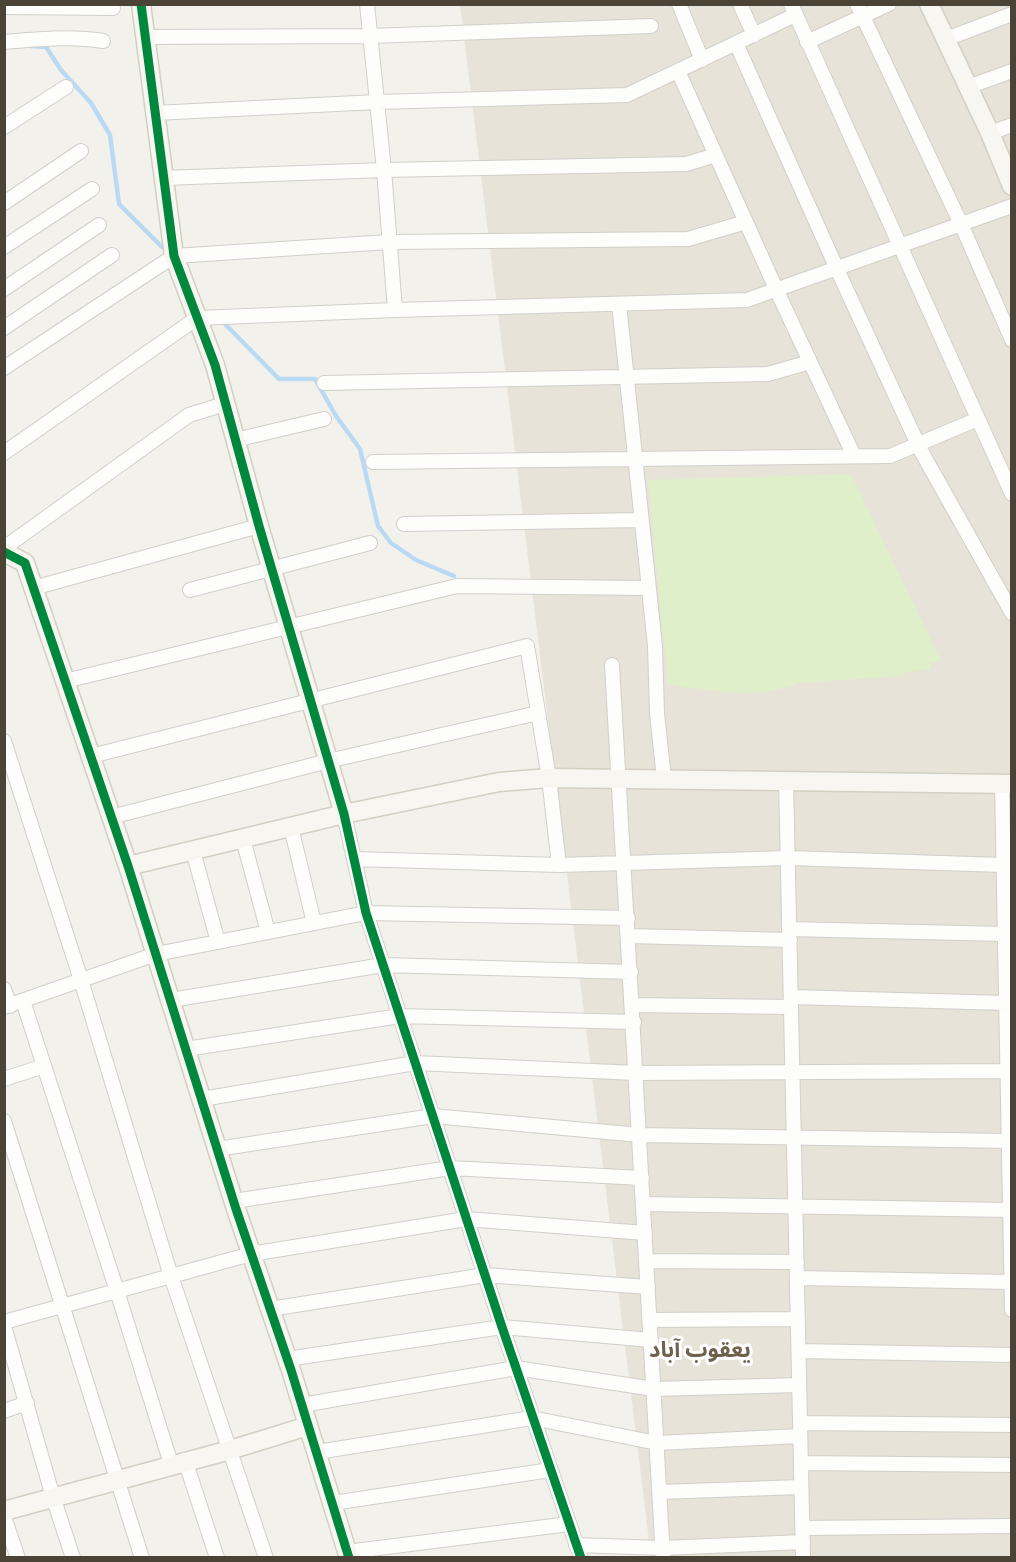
<!DOCTYPE html>
<meta charset="utf-8">
<style>
body{margin:0}
#map{position:relative;width:1016px;height:1562px;overflow:hidden;background:#f3f1ec;font-family:Cabin,sans-serif}
canvas{display:block}
.frame{position:absolute;inset:0;border:6px solid #4a4336;pointer-events:none}
</style>
<div id="map">
<canvas width="1016" height="1562"></canvas>
<div class="frame"></div>
</div>
<script>
const g = document.querySelector('canvas').getContext('2d');
g.lineJoin = 'round';
function fillPath(path, color) { g.fillStyle = color; g.fill(path, 'evenodd'); }
function stroke(path, color, width, dash) { g.strokeStyle = color; g.lineWidth = width; g.lineCap = dash ? 'butt' : 'round'; g.setLineDash(dash || []); g.stroke(path); }
function write(font, color, halo, rows, align = 'center') {
  g.font = font + ' Cabin,"Noto Sans Arabic",sans-serif'; g.lineWidth = 6; g.setLineDash([]); g.textBaseline = 'middle'; g.strokeStyle = halo; g.fillStyle = color; for (const [text, x, y, turn = 0] of rows) {
    g.save(); g.translate(x, y); g.rotate((+turn || 0) * Math.PI / 180); g.textAlign = isNaN(turn) ? turn : align; if (halo) g.strokeText(text, 0, 0); g.fillText(text, 0, 0); g.restore();
  }
}
fillPath(new Path2D(`
 M460 5H1011V1557H651Z`), '#e7e3d9');
fillPath(new Path2D(`
 M851 474 941 661 930 663 931 669 904 672V676L798 683C759 701 710 689 668 685L648 480Z`), '#dfefca');
stroke(new Path2D(`
 M31 46 46 47 61 70 91 103 110 135 119 204 162 247
 M224 323 279 379H315L336 416 360 449 378 526 391 543 416 560 454 576`), '#badaf4', 4.5);
const street = new Path2D(`
 M367 4 384 170 395 310
 M679 4 702 60
 M740 4 754 35
 M791 4 1012 494
 M857 4 961 224 1012 340
 M4 7 113 8
 M144 37 370 36 651 26
 M946 39 1012 14
 M4 42C37 39 71 36 103 41
 M807 42 889 4
 M736 43 837 269 921 451 1012 613
 M678 71 777 291 854 456
 M968 87 1012 71
 M154 113 377 102 627 95 795 15
 M4 127 66 87
 M990 133 1012 125
 M163 178 384 170 686 164 716 155
 M4 203 81 151
 M4 247 92 189
 M4 289 99 225
 M619 304 655 646 657 713 664 779
 M4 328 112 255
 M4 368 174 256 389 242 688 239 746 222
 M324 383 768 374 810 362
 M235 440 324 419
 M4 453 197 318 395 310 747 300 1012 206
 M373 462 890 456 978 419
 M404 524 641 520
 M4 548 189 415 225 404
 M33 588 259 526
 M190 590 370 543
 M612 665 663 1558
 M65 681 457 586 649 588
 M4 741 81 980 171 1276 266 1558
 M91 756 527 646 549 778 559 865
 M786 781 803 1558
 M1002 784 1012 1310
 M344 814 366 913 502 1327 581 1558
 M111 817 328 761 538 713
 M291 827 314 923
 M243 839 268 932
 M193 851 218 942
 M354 859 559 865 788 858 1003 865
 M789 929 1005 934
 M629 936 790 940
 M4 989 10 1006
 M791 997 1006 1003
 M171 1000 383 965 631 972
 M23 1001 117 1291 171 1464
 M633 1005 791 1007
 M4 1007 156 954 366 913 628 918
 M186 1049 400 1016 634 1022
 M4 1079 44 1066
 M202 1099 415 1063 637 1073 1007 1071
 M4 1121 142 1558
 M217 1149 433 1116 640 1135 1009 1141
 M234 1201 450 1168 642 1178
 M644 1204 1010 1210
 M647 1261 797 1262
 M797 1278 1011 1282
 M270 1309 485 1275 648 1287
 M650 1320 798 1319
 M4 1322 251 1254 466 1219 645 1233
 M4 1326 53 1497 73 1558
 M799 1351 1012 1355
 M287 1359 502 1327 651 1340
 M302 1405 516 1368 654 1389 799 1385
 M4 1411 27 1403
 M800 1423 1012 1425
 M317 1452 532 1418 657 1443 800 1436
 M185 1460 217 1558
 M801 1463 1012 1465
 M659 1492 801 1487
 M333 1503 550 1470
 M4 1517 18 1558
 M802 1528 1012 1526
 M576 1545 662 1548 803 1542
 M347 1552 569 1524`);
const secondary = new Path2D(`
 M141 4 174 256 215 365 259 526 344 814
 M929 4 990 133 1012 186
 M4 552 25 563 128 866 236 1209 291 1370 349 1558
 M128 866 344 814 499 782 549 778 1012 784
 M4 1511 230 1450 308 1426`);
stroke(street, '#d1cfc9', 16);
stroke(secondary, '#d3cfc2', 21);
stroke(street, '#fdfdfc', 14);
stroke(secondary, '#f7f6f0', 18);
stroke(new Path2D(`
 M141 4 174 256 215 365 259 526 344 814 366 913 502 1327 581 1558
 M4 552 25 563 128 866 236 1209 291 1370 349 1558`), '#00873e', 9);
write('bold 22px', '#6e624d', '#fff', [
 ["یعقوب آباد",700,1351]
]);
</script>
